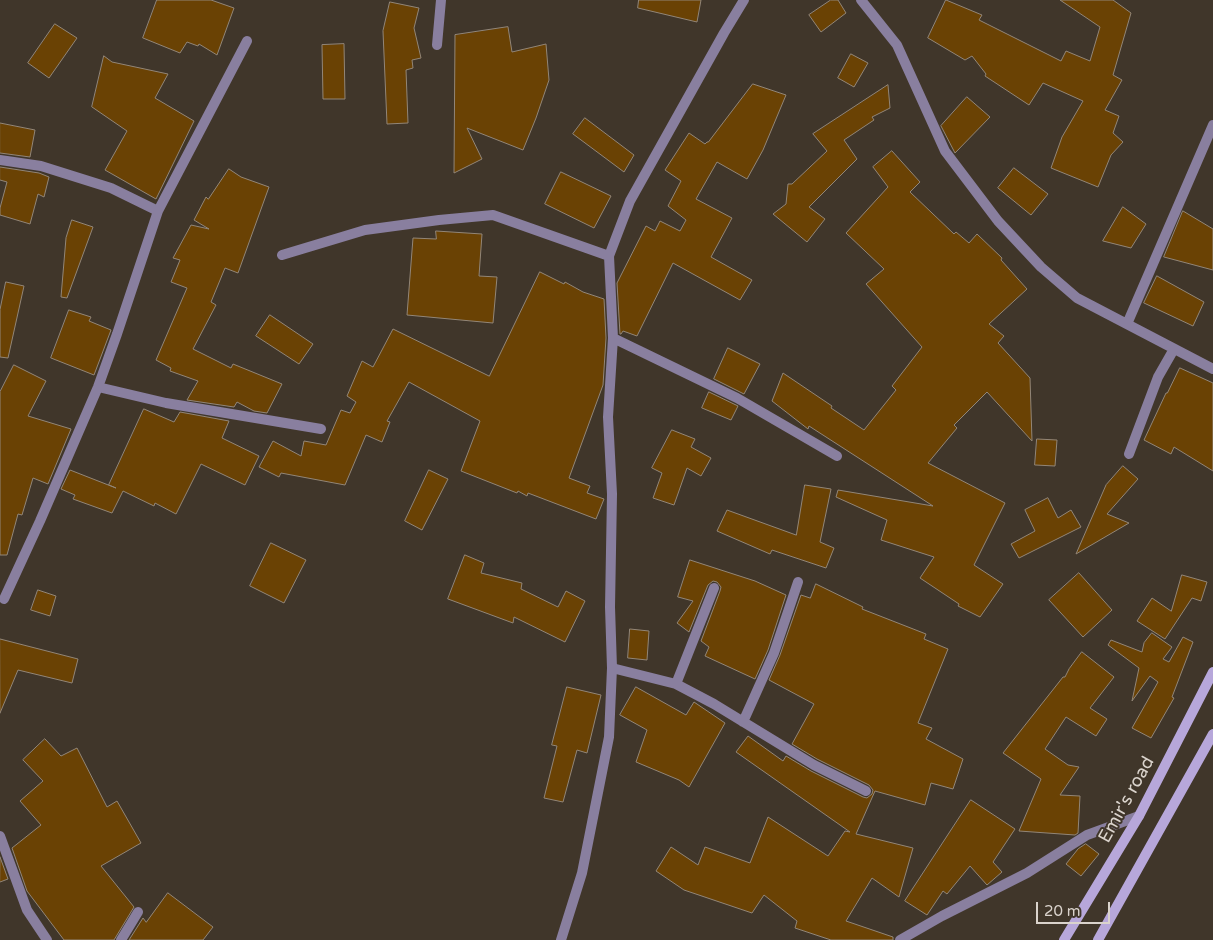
<!DOCTYPE html>
<style>
body{margin:0}
#map{position:relative;width:1213px;height:940px;overflow:hidden;background:#40362a;font-family:"Varela Round",sans-serif}
canvas{display:block}
.scale{position:absolute;left:1036px;top:902px;width:74px;height:22px;box-sizing:border-box;border:2px solid #dad3cc;border-top:0;padding-left:6px;font-size:15px;line-height:18px;white-space:nowrap;color:#dad3cc;-webkit-text-stroke:4px #40362a;paint-order:stroke}
</style>
<div id="map">
<canvas width="1213" height="940"></canvas>
<div class="scale">20 m</div>
</div>
<script>
const g = document.querySelector('canvas').getContext('2d');
g.lineJoin = 'round';
function fillPath(path, color) { g.fillStyle = color; g.fill(path, 'evenodd'); }
function stroke(path, color, width, dash) { g.strokeStyle = color; g.lineWidth = width; g.lineCap = dash ? 'butt' : 'round'; g.setLineDash(dash || []); g.stroke(path); }
function write(font, color, halo, rows, align = 'center') {
  g.font = font + ' "Varela Round",sans-serif'; g.lineWidth = 4; g.setLineDash([]); g.textBaseline = 'middle'; g.strokeStyle = halo; g.fillStyle = color; for (const [text, x, y, turn = 0] of rows) {
    g.save(); g.translate(x, y); g.rotate((+turn || 0) * Math.PI / 180); g.textAlign = isNaN(turn) ? turn : align; if (halo) g.strokeText(text, 0, 0); g.fillText(text, 0, 0); g.restore();
  }
}
const building = new Path2D(`
 M157 0H211L234 8 217 55 199 44 198 46 187 42 180 53 143 38Z
 M639 0H701L697 22 638 8Z
 M831 0H838L846 13 821 32 809 15Z
 M946 0 982 15 979 20 1061 61 1066 51 1090 61 1100 27 1060 0H1113L1131 13 1113 75 1122 80 1105 110 1119 116 1113 133 1123 142 1111 155 1098 187 1051 168 1062 137 1083 101 1043 83 1029 105 985 76 986 74 972 56 965 60 928 38Z
 M390 2 419 8 414 28 421 58 412 60 413 68 406 70 408 123 387 124 383 31Z
 M55 24 77 38 49 78 28 63Z
 M508 27 512 52 546 44 549 80 536 118 523 150 467 128 482 159 454 173 455 35Z
 M344 44 345 99H323L322 45Z
 M851 54 868 63 854 87 838 78Z
 M104 56 112 62 168 74 155 98 194 121 156 199 105 170 127 131 92 107Z
 M753 84 786 95 763 150 747 179 717 162 696 199 732 218 711 257 752 280 740 300 673 263 637 336 623 331 621 334H620L617 283 646 226 655 231 660 221 680 231 686 220 668 206 681 181 665 170 689 133 705 144 707 142H708Z
 M888 85 890 108 872 117 874 120 844 140 857 159 809 207 825 219 807 242 773 214 786 204 788 184H792L827 151 813 134Z
 M967 97 990 117 955 153 941 126Z
 M585 118 634 155 624 172 573 134Z
 M0 123 35 130 30 157 0 153Z
 M892 151 920 182 910 192 954 234 956 232 969 243 977 234 1002 258 1001 260 1027 289 989 324 1004 336 998 343 1030 378 1032 441 987 392 954 425 957 428 928 463 1005 503 974 565 1003 584 980 617 958 606 959 604 920 578 934 557 881 540 887 520 836 497 838 490 933 506 809 426 808 429 772 401 783 373 832 406 831 408 864 430 896 390 892 386 922 347 866 284 884 269 846 233 888 187 873 167Z
 M0 167 39 173 49 177 44 197 38 194 30 224 0 215V208L7 182 0 180Z
 M1014 168 1048 194 1031 215 998 188Z
 M229 169 241 177 269 187 238 273 225 268 211 302 216 305 193 349 231 368 233 364 282 384 267 413 254 411 237 402 234 407 187 400 198 381 170 371 171 368 156 360 187 288 171 282 180 260 173 258 191 225 209 229 194 220 206 197 208 199Z
 M561 172 611 196 594 228 545 204Z
 M1123 207 1146 224 1131 248 1103 241Z
 M1183 211 1213 229V270L1164 257Z
 M72 220 93 227 67 298 61 297 66 238Z
 M436 231 482 234 479 276 497 277 493 323 407 315 413 238 436 239Z
 M540 272 564 284 565 282 583 292 604 299 606 338 603 385 569 478 590 486 587 493 604 499 596 519 528 493 527 496 518 491 517 493 461 471 480 421 409 382 387 421 390 422 382 442 366 435 345 485 281 473 279 477 259 467 273 441 301 456 304 441 326 445 341 410 350 413 356 402 347 396 362 361 373 367 393 329 489 376Z
 M1157 276 1204 302 1193 326 1144 303Z
 M6 282 24 286 8 358 0 357V310Z
 M69 310 91 317 89 321 111 330 94 375 51 358Z
 M270 315 313 344 299 364 256 336Z
 M728 348 760 364 744 394 714 379Z
 M14 365 46 381 28 416 71 429 48 484 33 478 22 515 18 514 7 555H0V392Z
 M1180 368 1213 383V471L1174 447 1171 454 1144 440 1166 393H1167Z
 M709 392 738 406 731 420 702 408Z
 M144 409 174 422 180 412 229 421 222 438 259 456 245 485 201 464 176 514 155 503 154 506 123 491 112 513 73 499 75 495 61 489 70 470 116 488 109 485Z
 M672 430 695 439 691 447 711 458 701 476 687 468 674 505 653 498 662 473 652 468Z
 M1037 439 1057 440 1055 466 1035 465Z
 M1123 466 1138 479 1107 514 1129 523 1076 554 1106 485Z
 M429 470 448 479 422 530 405 521Z
 M805 485 831 489 820 542 834 548 826 568 772 550 770 554 717 531 727 510 796 535Z
 M1048 498 1058 518 1071 510 1081 527 1019 558 1011 544 1035 531 1025 510Z
 M271 543 306 560 284 603 250 586Z
 M465 555 484 563 481 573 522 583 521 589 558 607 566 591 585 601 565 642 514 617 513 623 448 599Z
 M690 560 755 581 786 595 768 650 755 679 705 656 709 647 701 641 720 591 721 587 717 582 713 581 708 585 689 632 677 623 693 601 678 597Z
 M1079 573 1112 610 1083 637 1049 600Z
 M1182 575 1207 582 1201 601 1192 598 1165 639 1137 621 1152 598 1171 611Z
 M816 584 863 607 862 609 926 634 924 639 948 649 918 723 932 728 926 739 963 759 953 789 931 783 925 805 875 791 856 834 913 848 899 897 872 878 846 921 893 937V940H831L795 928 797 921 764 895 752 913 684 890 656 871 671 847 698 865 705 847 750 863 768 817 828 856 845 831 850 832 736 752 748 736 783 761 786 756 811 771 863 797 867 798 872 794 873 790 869 785 817 759 792 744 814 704 769 680 780 655 801 595 810 598Z
 M38 590 56 596 50 616 31 610Z
 M630 629 649 631 647 660 628 658Z
 M1152 633 1172 647 1163 659 1169 662 1183 637 1193 642 1172 697 1174 698 1151 738 1132 728 1158 682 1150 676 1132 701 1139 668 1108 645 1111 640 1142 652 1144 643Z
 M0 639 78 659 72 683 18 670 0 713Z
 M1082 652 1114 677 1090 708 1107 719 1096 736 1066 717 1045 749 1068 765 1079 767 1060 795 1080 796 1078 833 1075 835 1019 831 1041 779 1003 753 1063 677H1065L1069 669Z
 M567 687 601 695 587 753 577 750 563 802 544 798 557 746 552 745Z
 M636 687 686 715 694 702 725 723 689 787 679 780 636 762 647 730 620 715Z
 M45 739 61 756 77 748 107 807 117 801 141 843 101 866 134 907 114 940H64L27 891 12 848 41 825 20 801 43 781 23 760Z
 M971 800 1015 829 993 862 1002 872 987 885 970 866 947 894 943 891 927 915 905 901Z
 M1086 844 1099 854 1081 876 1066 864 1078 849Z
 M0 857 8 879 0 882Z
 M168 893 213 927 203 940H129L143 918 146 922Z`);
fillPath(building, '#6a4204');
stroke(building, '#928678', 1);
stroke(new Path2D(`
 M861 0 897 45 945 151 998 221 1041 267 1077 298 1213 369
 M437 45 441 0
 M0 160 41 166 111 188 158 211
 M282 255 365 230 439 220 493 215 609 256
 M1127 324 1213 125
 M613 338 737 398 837 456
 M98 387 166 403 321 429
 M1129 454 1158 377 1174 349
 M4 599 40 521 98 387 117 334 158 211 247 41
 M612 668 676 684 714 704 814 765 866 791
 M676 684 714 588
 M743 722 774 653 798 582
 M0 836 27 910 47 940
 M121 940 138 912
 M561 940 582 873 609 737 612 668 610 607 612 494 608 417 613 338 609 256 630 201 724 33 744 0
 M900 940 942 916 1027 873 1087 835 1139 816`), '#897f9f', 10);
stroke(new Path2D(`
 M1064 940 1139 816 1213 672
 M1098 940 1213 734`), '#b7a7da', 10);
write('18px', '#dad3cc', '#40362a', [
 ["Emir's road",1127,800,-61]
]);
</script>
